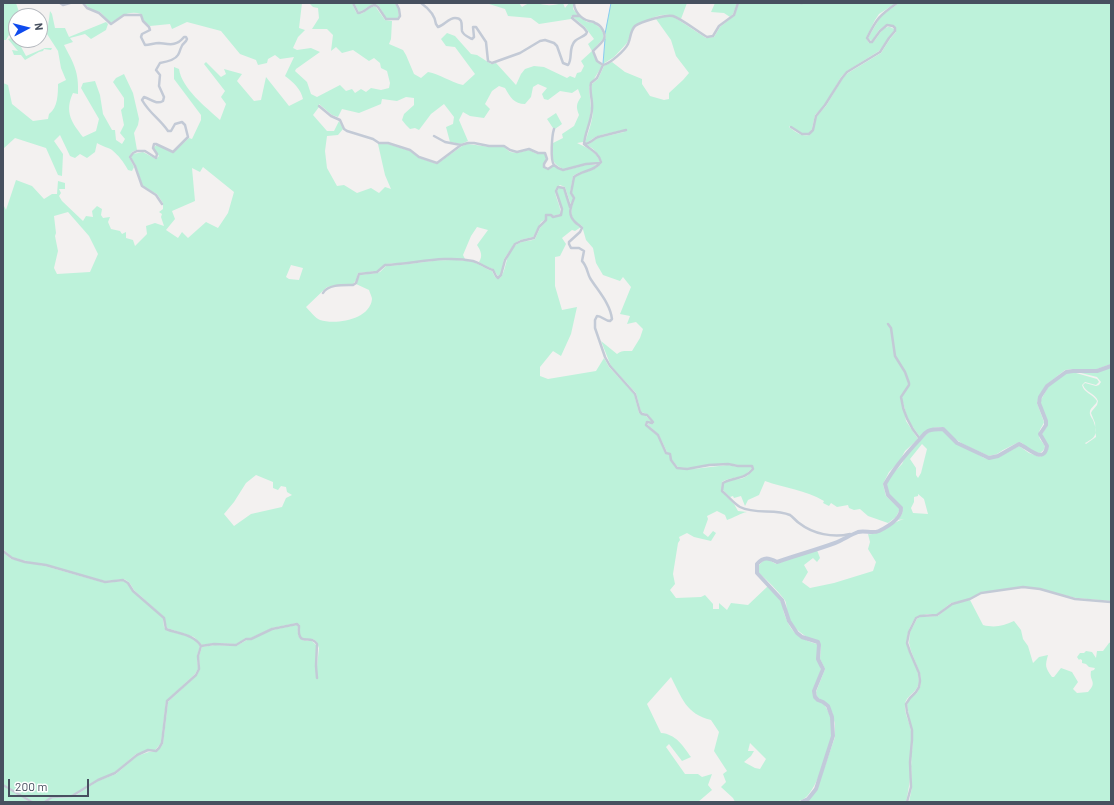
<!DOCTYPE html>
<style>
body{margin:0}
#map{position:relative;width:1114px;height:805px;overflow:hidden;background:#f3f1f0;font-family:Barlow,sans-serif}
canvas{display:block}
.frame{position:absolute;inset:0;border:4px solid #47505f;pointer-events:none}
.north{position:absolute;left:8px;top:8px;width:40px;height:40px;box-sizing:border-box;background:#fff;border:1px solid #b5b9bf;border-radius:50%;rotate:83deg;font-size:11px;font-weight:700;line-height:16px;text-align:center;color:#47505f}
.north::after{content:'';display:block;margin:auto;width:14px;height:18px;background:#0f4bee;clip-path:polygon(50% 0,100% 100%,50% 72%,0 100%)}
.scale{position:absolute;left:8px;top:779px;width:81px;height:18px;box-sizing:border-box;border:2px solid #47505f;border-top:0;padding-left:5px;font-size:12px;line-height:14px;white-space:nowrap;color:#47505f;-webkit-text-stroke:3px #fff;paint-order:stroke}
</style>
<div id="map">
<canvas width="1114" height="805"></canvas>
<div class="frame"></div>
<div class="north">N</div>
<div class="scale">200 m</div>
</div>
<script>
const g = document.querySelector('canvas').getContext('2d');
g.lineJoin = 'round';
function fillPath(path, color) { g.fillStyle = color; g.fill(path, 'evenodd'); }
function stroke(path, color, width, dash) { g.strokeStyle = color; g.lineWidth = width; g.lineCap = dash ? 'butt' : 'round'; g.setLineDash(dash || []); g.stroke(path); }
fillPath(new Path2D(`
 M3 3H16L20 15 16 16V23L11 33 19 43 26 56 45 48H52L51 50 44 49 43 51 39 52 25 60 21 55H14L12 50 18 51 8 39 12 38 9 35 6 40H3Z
 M84 3H302L299 28 305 30 298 37 293 48 297 50 311 48 320 52 296 69 295 71 307 82 311 94 317 97 340 85 346 91 352 89 355 93 361 89 366 92 371 88 381 90 389 88 390 83 387 71 381 68 380 63 374 58 369 61 353 50 342 53 336 47 331 51 333 35 327 29H312L319 18 318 8 313 7 309 3H352L356 12 358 14C365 14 368 7 375 6L385 20 392 21 391 39 389 44 403 50 406 55 414 74 421 78 428 72C440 74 450 82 463 85L475 74 455 47 446 46 441 39 447 33 455 36 471 54 477 55 491 64 496 63 516 85 521 74 525 69 534 66 544 67 567 78 570 76 575 78 577 73 581 72 584 66 581 61 592 51 588 44 594 39 585 27 573 17H580L587 22 594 23 601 29 603 33V39L592 51 597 61 602 66 589 87 591 108 589 124 583 142 577 143C587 148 596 151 600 162L563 169C549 161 553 158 553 143L563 138 562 134 574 126 579 115C576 107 576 104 581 97L578 89 572 93 560 91 548 100 544 99 542 94 547 88 538 84 533 87 531 97 525 104C514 104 510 97 505 88L499 86 492 91 485 104 490 109 484 118 470 116 463 112 459 120 468 141 461 144 450 142 446 127 453 124 454 117 444 104 431 114 419 130 415 128 410 129 406 125 402 120 404 114 414 105V98L406 97 397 101 382 99 381 104 359 113 342 109 338 117 332 115 319 104V107L313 115 327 131H334L339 121 343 129 338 135 327 136 325 151 327 168 337 186 344 185 357 193 371 188 379 193 385 187 391 189 385 175 378 144H388L410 151 419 158 437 164 462 146 468 144 490 147H504L510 152 517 153 529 150 537 154H545L546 158 543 167 548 170 554 166 563 171 586 165H598C592 171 581 170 573 176L570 193 573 198 571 205 565 187 560 185 556 188C553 197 562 205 560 214L553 216 551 214 546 215V219L541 222 533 237 520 240 514 244 504 259 501 274 498 276 493 269 485 266 479 262C483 256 481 251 477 245L488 230 477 227 471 236 463 255 465 259H458L385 264 377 271 358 273 356 280 353 284 327 287 306 307C310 311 315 318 320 320 335 325 370 320 372 299 372 297 370 293 369 290L356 284 360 275 377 273 380 272 386 266C414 265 444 256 473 262 480 264 485 269 492 271L495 277 498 279 501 277C507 268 505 254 516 245 521 240 529 242 535 239L540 228 547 220V216H559L562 212 557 191 559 188H563C565 194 567 199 569 205 572 217 568 219 581 227L575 231 572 230 562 238 566 244 560 256 555 257V286L562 310 577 307 571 334 561 356 553 351 540 367V376L548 379 596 371 604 358 609 367 634 394 639 413 646 416 652 422H647L645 423V425L658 436 665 453 669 455 675 467 693 469 728 465 738 467 750 466 752 468C742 481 733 475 722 482L721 491 734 504 738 511 747 512C740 513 734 518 727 520L725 515 717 511 707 516 708 519 703 533 708 537 713 531 716 533 711 541 694 537 687 533 679 537 680 540 678 543 673 574 675 584 670 590 676 598 701 597 705 595 713 604V609H719V603L727 610 731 603 748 605 768 586C773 592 779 597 782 604 784 606 783 610 784 613 790 631 798 639 817 644L821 670 813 691C819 699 827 706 830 716 832 722 833 732 832 737 829 751 815 795 802 800 790 805 750 802 735 802L733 798 721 787 726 782 723 774 727 771 714 751 719 732 711 720C686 714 682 698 671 677L647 704 661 733C676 734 683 746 691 757L682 761 669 744 666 747 685 774H698L702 777 712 774 708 785 712 790 698 802H47L52 798 73 797 98 781 116 774 137 756 149 752H156L160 748 163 744 168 702 197 675 200 669 199 656 202 647 215 645 236 646 247 640 272 630 297 625 298 626C297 639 300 641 312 641L316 645 317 666 319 648 316 641 313 639H304L300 636V625L297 623 272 628 251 638H246L236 644 215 643 202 645 194 637 167 628 164 617 134 590 129 582 124 579 105 581 22 560 12 557 3 549V204L6 210 16 180 32 186 44 199 52 194H57L58 181 65 183V189H59L61 193 59 196 62 201 83 221 86 216 93 217 92 211 97 206 102 209 101 215 103 218 110 217 108 222 111 229 120 231 122 234 126 232V238L133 240 135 246 147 234 146 226 155 223 164 226 161 217 162 214 159 212 163 209V203L157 194 143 187 136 166 131 157 133 154 143 152 156 159 159 156 154 150V147L157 145 173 153 189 138 192 139 201 120V115L174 79V67L179 69C182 89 206 107 220 120L226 104 221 97 225 91 204 64 206 62 221 77 226 74 224 69 242 74 237 81 254 101 261 100 266 77 289 106 303 99C301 89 293 82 285 76L294 57 280 59 275 55 268 59 267 63 258 65 256 60 240 54 221 31 187 22 172 29 170 24 150 26 144 21 141 14C130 10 120 16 111 23L100 12 91 10ZM203 167 234 192 228 213 218 228 206 222 188 238 182 232 178 238 166 230 175 219 172 211 195 201 192 168 200 172ZM68 212 89 236 98 254 90 272 57 274 54 268 58 251 55 236 56 233 54 216ZM291 265 303 268 299 280 289 279 286 277ZM256 475 273 482V488L278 490 281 486 286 487 287 492 292 495 286 498 282 507 251 514 234 526 224 514 234 502 246 483ZM750 743 766 759 760 769 755 768 744 762 751 756 754 751H748Z
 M354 3H395L398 9 399 16 397 18H386L379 6 375 4C370 4 365 10 359 12Z
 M486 3H519L522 7C532 0 536 4 547 5 552 6 558 4 563 3L565 8 569 3H573V9L578 15 571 16V19L539 24 531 18 508 16 505 9Z
 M611 3H687L681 19C665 9 651 19 634 26L627 43 614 57 603 64 606 28Z
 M715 3H737L733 14 730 17 724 13 711 12Z
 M739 3H796L801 4 806 3H896L879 14 875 20 866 38 869 43H872C879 38 883 21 894 29V31L879 51 847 71 841 77 825 105 815 115 812 129 809 133H802L790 126 789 127C795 132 802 137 810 135L817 116 826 106 843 78 848 73 881 53 890 39 896 32V28L887 24 879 30 872 41 868 38 881 16 899 3H1111V364L1097 369H1073L1065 370 1046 385 1039 397 1037 403 1044 422C1043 426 1039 429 1039 434 1038 443 1052 445 1040 453L1031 451 1022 443 1019 442 1003 450 997 454 989 456 958 442 943 427C932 427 926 429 920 437L908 420 902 399 906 421 918 439 905 451 899 462 889 472 883 484 886 496 900 509 896 517 888 523 868 516 860 509 854 510 849 508 848 505 837 507 831 503 829 506 823 503 824 501C806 490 784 488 765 481L759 495 748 500 745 506 741 496 734 498 733 496 730 497 723 490V483C737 476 742 484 754 469L752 465H738L733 464 686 468 678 467 672 460 670 454 667 452 659 435 647 424H653L654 422 647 414 641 412 636 393 611 366 601 341 617 354C621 350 627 351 632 351L640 338 643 329 636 322 627 324 630 316 620 314 631 287 623 277 620 281 603 275 596 263 593 248 586 240 582 226C581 225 579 224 577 223 568 216 572 206 575 198L572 193 574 178C583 170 595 173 602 162 599 154 594 148 586 145L589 144 598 138 624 132V130C615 132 607 133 598 136 593 137 590 142 585 143 588 132 593 121 593 109 593 101 590 92 592 84L598 79 604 66 612 62 625 72 642 79V84L650 96 664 100 669 99V93L683 80 689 73 676 56 671 40 656 19 662 17H674L706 38 714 37 720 27 735 15Z
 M50 11 52 14 55 28H65L69 37 106 22 108 24 106 30 91 39 85 34 70 38 73 42 64 45C74 64 79 72 78 94L73 93C64 112 72 123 83 137L96 131 99 119 81 88 83 83 95 81 100 95 103 114 112 130H115L116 140 122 144 125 139 120 133 124 125 121 110 124 107V98L113 82 116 78 124 74 133 93 139 119 138 125 134 133 137 150 132 152 129 157 134 167 132 171 128 170C123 161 119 156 112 150 110 148 101 146 97 143L95 152 87 158 80 154 75 158 70 156 60 135 54 141 63 154 62 176 58 175 46 148 15 138 3 149V83L8 85 12 104 33 121 48 119 49 114C58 108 58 93 58 84L66 80 61 68 58 51 47 34Z
 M556 113 562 124 555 129 553 128 547 119Z
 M1111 368V601L1076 598 1030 587 981 592 970 599 951 603 937 614H927L915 618C895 651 918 653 919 681 919 692 907 694 905 704 904 713 910 723 911 731 913 753 911 781 906 802H806L817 789 835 737V724L832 712 817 696 816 692 825 669 820 659 821 645C805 636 791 630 787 611 786 606 787 603 784 599 777 590 768 581 760 574L757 570C759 564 761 562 767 559L776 564 817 550 820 558 817 562 813 558 804 565 808 572 802 582 810 588 834 583 873 571 876 562 868 549 870 542 868 534C880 536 891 522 904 519L898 520 902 514 903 508 889 494 886 484 892 474 902 464 907 453 927 434 931 431 942 430 976 453 984 458 989 459 999 457 1019 446 1029 453 1040 457 1048 450 1042 434 1047 426 1040 403 1042 398 1048 387 1066 373H1076L1097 379 1099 382 1096 385 1085 382 1082 385C1084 393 1093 394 1097 401 1096 405 1091 407 1090 411 1089 414 1091 417 1093 420 1098 433 1097 437 1085 443L1086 444 1096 437 1095 423 1091 413 1092 411 1097 405 1098 401C1095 393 1086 393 1083 385L1085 383 1096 386 1099 385 1101 382 1097 377 1077 372ZM922 444 927 449 921 473 918 478 916 475V468L910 459ZM918 494 924 499 928 514 913 513 911 508 914 502V497L918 496Z
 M3 552 11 559 45 566 105 583 123 581 127 583 133 591 163 618 164 627 166 630 193 638 200 646 197 656 198 669 195 674 166 701 161 743 155 750H148L136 754 115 772 72 795 52 796 44 802H34L3 784Z
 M970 600 983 625C995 628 1003 626 1014 621L1021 630 1023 639 1028 646 1033 663 1039 657 1048 655C1045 666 1045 667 1052 677H1054L1061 668 1072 672 1078 682 1073 689 1077 693 1088 692C1098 681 1089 682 1091 671L1094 670 1095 668 1089 667 1086 664 1082 663V660L1080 659 1079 660 1077 657 1080 653H1084L1086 651 1092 652 1096 658 1097 651H1103L1109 643 1111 642V802H909L912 787 911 763 913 740 907 704 910 698 917 693 920 687 921 681 920 673 911 651 909 643 910 632 917 619 920 617 938 616 952 604Z
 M3 786 30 802H3Z`), '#bdf2da');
stroke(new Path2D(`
 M605 34 611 3
 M603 64 605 39`), '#88caf1', 1);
stroke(new Path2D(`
 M60 3 63 5 70 3
 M83 3 87 8 99 13 111 24 124 15H141L143 21 149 27 150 30 142 34 141 37 145 45C150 45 154 43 159 43 169 44 176 47 184 37H186L187 39 186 41C179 47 182 48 178 55 175 60 166 62 160 63L156 70 160 75 159 86 164 97 163 101C156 105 151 99 144 97L142 100C150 114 159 118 168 131H171L175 124 182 122 185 125 188 137 173 152 156 144H154L153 148 157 154 156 158 145 151H137L133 153 130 157 135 166 142 186 156 195 162 204
 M353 3 358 13C365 13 369 5 375 5L378 7 386 19H398L400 16 399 9 396 3
 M421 3C428 8 435 15 436 24L438 27C444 25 449 18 455 18 464 18 461 26 462 31 463 35 468 37 472 39L474 37 473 27H476L486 42 488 61 492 63 520 53 540 41 545 40 554 43 557 46 563 63 568 65C573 59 568 48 575 41 578 38 583 37 586 34L587 32 584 28 572 18 573 16H580
 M574 3C574 11 581 19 589 21 592 22 593 21 595 23 601 25 606 33 604 39 602 43 596 48 593 51L597 61 603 65C610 64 625 50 628 44 631 38 630 31 635 26 640 22 666 14 673 16 682 19 698 32 707 37L713 36 719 26 734 15 738 3
 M801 3H802
 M603 65 597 78 591 83C589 92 593 100 592 109 591 123 585 132 584 144 591 150 598 152 601 162 594 172 582 170 574 177L571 193 574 198C571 207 567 214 575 222 578 225 580 225 582 228L580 232 569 242V244L571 248H579L584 251 582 261C587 266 587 272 590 278 598 291 610 303 612 319L610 321C605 321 602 316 597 316L595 320V328L605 357 610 366 635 394 640 412 642 414 647 415 653 422 652 423 647 422 646 425 658 435 666 453 670 454 671 460 677 468 687 469 709 465 728 464 738 466H752L753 469C743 481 735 476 723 483L722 491C727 495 734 504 740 507 756 515 775 508 790 515 793 517 796 521 799 523 813 534 833 538 850 534
 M319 106 331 116 340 120 344 129 347 131 373 139 379 143H388L410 150 419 157 437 163 461 145 468 143H474L489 146H504L510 150 517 152 529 149 538 153H545L547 159 544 164V167L548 169 554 165
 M791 127 802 134H809L813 130 816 116 825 105 842 78 847 72 880 52 889 38 895 31V28L893 26 887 25 880 31 872 42H870L867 38C877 18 879 16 897 3
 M554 129C552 135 550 160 554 165 556 167 560 169 563 170L586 164 600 163
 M434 136 445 142 461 145
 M584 144C590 144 593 139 598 137L626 130
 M323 293C328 284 344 285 353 285L356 283 359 274 377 272 385 265C414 264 444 255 473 261 480 263 486 268 493 270L496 276 498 278 501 275 505 260 515 244 521 241 534 238 539 227 546 220V215H551L553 217 561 215 562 209 556 191 558 187 564 188 570 207
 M888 324 891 328 895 356 905 372 909 383V385L901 397C903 413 910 427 920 439
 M3 551 12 558 25 562 46 565 105 582 123 580 128 583 133 591 164 618 166 629C178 634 194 634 201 646L198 656 199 669 196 675 167 701 162 743 159 748 156 751 148 750 137 755 115 773 98 780 72 796 52 797 45 802
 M201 646 214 644 236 645 246 639H251L272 629 297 624 299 626C297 649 311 633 317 644L316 666 317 678
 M3 785 32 802
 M907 802 911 787 910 762 912 740V730L907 712 906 704 910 698 916 692 919 687 920 681 919 673 910 652 907 643 909 632 916 618 920 616 937 615 952 604 970 599 981 593 1023 587 1040 589 1075 599 1111 602`), '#c3cad6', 2.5);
stroke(new Path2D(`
 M802 802 808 799 816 789 833 736 832 717 828 706 823 702 818 700 815 697 814 691 823 669 818 659 819 645 818 642 802 637 797 633 789 621 782 600 757 573V564C764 556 769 558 777 562 797 555 816 550 835 543 843 540 850 535 858 532 865 530 872 534 879 531 887 527 902 519 901 508L888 495 885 484C894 468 906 454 919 440 922 437 924 433 928 431 932 429 938 429 943 429L957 443 989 458 998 456 1019 444C1026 446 1044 466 1047 446L1040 434 1046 425V421L1039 403 1040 397 1047 386 1066 372 1073 371H1097L1111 366`), '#c2cada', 4);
</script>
